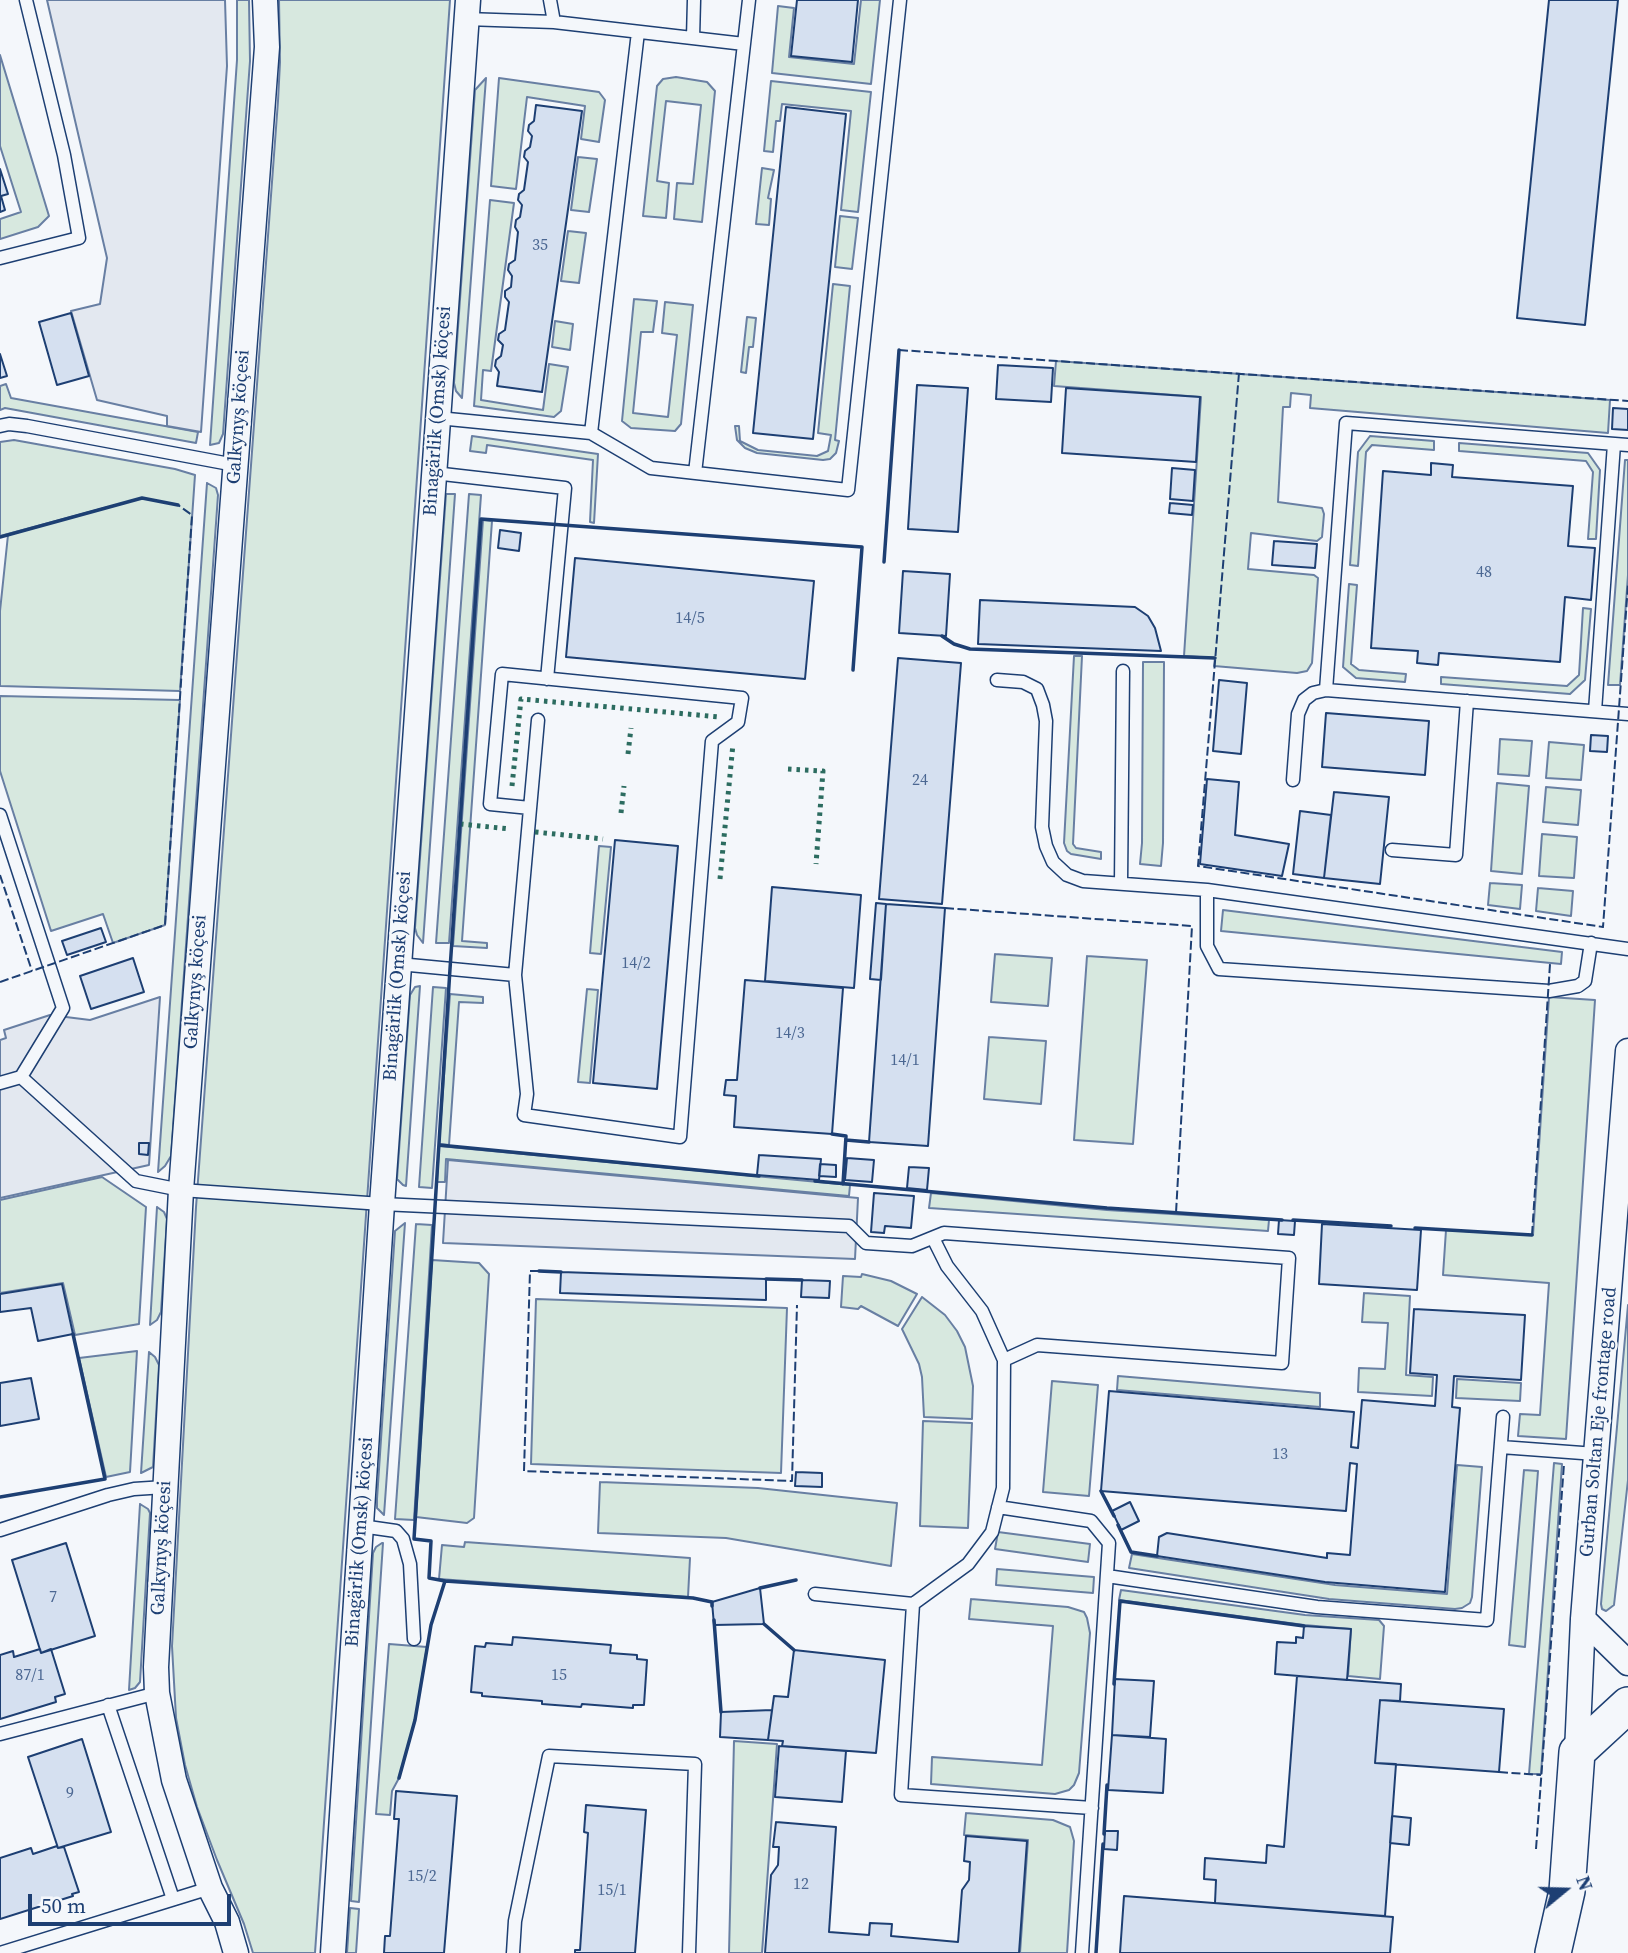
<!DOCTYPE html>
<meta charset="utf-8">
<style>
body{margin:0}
#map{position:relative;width:1628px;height:1953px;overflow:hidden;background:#f4f7fb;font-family:"Source Serif 4",serif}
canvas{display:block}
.north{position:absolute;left:1530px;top:1855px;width:70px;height:70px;-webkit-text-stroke:5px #f4f7fb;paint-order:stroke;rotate:71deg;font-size:19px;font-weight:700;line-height:28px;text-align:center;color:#1d3f73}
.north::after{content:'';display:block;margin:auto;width:24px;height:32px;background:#1d3f73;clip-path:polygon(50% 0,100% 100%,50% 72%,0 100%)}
.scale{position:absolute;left:28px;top:1894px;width:203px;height:32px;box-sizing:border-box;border:4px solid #1d3f73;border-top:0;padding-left:9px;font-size:21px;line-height:24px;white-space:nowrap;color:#1d3f73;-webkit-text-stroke:5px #f4f7fb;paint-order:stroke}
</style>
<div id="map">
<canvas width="1628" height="1953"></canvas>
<div class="north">N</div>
<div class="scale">50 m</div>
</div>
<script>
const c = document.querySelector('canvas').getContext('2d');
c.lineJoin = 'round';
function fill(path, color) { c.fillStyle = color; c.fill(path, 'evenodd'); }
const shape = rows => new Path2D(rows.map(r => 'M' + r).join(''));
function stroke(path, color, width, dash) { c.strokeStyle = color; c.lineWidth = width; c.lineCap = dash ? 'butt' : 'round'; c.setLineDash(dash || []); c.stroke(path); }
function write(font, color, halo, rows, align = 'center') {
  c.font = font + ' "Source Serif 4",serif'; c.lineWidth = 5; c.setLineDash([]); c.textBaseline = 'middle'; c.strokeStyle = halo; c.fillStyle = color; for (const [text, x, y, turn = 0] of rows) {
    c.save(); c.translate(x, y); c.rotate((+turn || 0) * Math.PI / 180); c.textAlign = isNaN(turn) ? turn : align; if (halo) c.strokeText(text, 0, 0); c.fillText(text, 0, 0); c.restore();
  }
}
const green = shape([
 [237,0,249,0,250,61,223,434,219,443,210,445,237,60,237,0],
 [279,0,450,0,315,1953,253,1953,244,1924,217,1860,197,1807,185,1765,176,1718,172,1646,196,1207,278,101,280,62,279,0],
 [861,0,880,0,871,84,772,73,778,6,794,8,789,57,854,64,861,0],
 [0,55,49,216,38,227,0,239,0,219,21,212,0,146,0,55],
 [676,77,707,82,715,91,702,222,674,219,677,183,693,184,701,105,666,101,657,181,669,183,666,218,643,216,657,86,663,79,676,77],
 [486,78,462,398,456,391,454,383,475,90,486,78],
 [499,78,599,92,605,100,599,142,581,139,585,106,527,97,516,189,491,186,499,78],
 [771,81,871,92,858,212,841,210,851,111,782,104,780,121,776,121,773,152,764,151,771,81],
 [578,157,597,159,589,212,571,210,578,157],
 [762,168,774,170,768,198,771,199,769,225,756,224,762,168],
 [490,200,514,203,491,371,483,370,481,400,543,410,549,364,568,367,561,411,554,417,474,406,490,200],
 [840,216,858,218,852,269,835,267,840,216],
 [568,231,586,233,579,283,561,281,568,231],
 [833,284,850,286,835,440,839,441,836,453,830,459,823,460,757,453,745,448,737,440,735,426,739,426,740,441,758,450,817,456,828,451,831,435,818,433,833,284],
 [634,299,657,301,653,332,641,332,633,413,668,417,677,335,662,333,665,302,693,305,681,424,675,431,631,428,622,421,634,299],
 [747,317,756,318,753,347,749,347,746,373,741,372,747,317],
 [555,321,573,324,570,350,552,347,555,321],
 [1056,361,1610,400,1608,433,1310,408,1311,395,1291,393,1290,407,1283,407,1278,502,1322,508,1324,514,1322,537,1317,541,1251,533,1248,569,1314,575,1318,578,1312,663,1307,671,1297,673,1214,666,1215,658,1184,656,1201,397,1054,386,1056,361],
 [6,384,11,398,198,432,196,443,5,408,0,410,0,386,6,384],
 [472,436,598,454,594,523,590,522,593,460,487,445,486,453,470,451,472,436],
 [1370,436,1434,441,1434,450,1372,445,1366,452,1358,566,1350,565,1358,452,1370,436],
 [14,440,175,469,195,475,180,691,0,686,0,611,8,535,108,507,0,536,0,442,14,440],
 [1459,443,1588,453,1600,470,1596,539,1588,539,1593,472,1586,461,1459,451,1459,443],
 [1625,460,1628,460,1628,575,1620,685,1608,685,1625,460],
 [207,483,216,488,218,495,171,1156,165,1166,158,1172,207,483],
 [446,494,455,494,423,943,417,935,415,928,446,494],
 [469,494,481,495,449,943,436,943,469,494],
 [483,520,492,521,462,941,487,943,487,948,453,946,483,520],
 [1349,584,1357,585,1351,664,1359,670,1406,674,1405,682,1356,678,1343,667,1349,584],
 [1583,608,1591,609,1585,680,1570,694,1441,684,1441,677,1567,686,1579,675,1583,608],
 [1074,656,1082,656,1073,844,1076,848,1101,852,1101,859,1071,854,1067,851,1064,843,1074,656],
 [1143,662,1164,662,1163,843,1161,866,1140,864,1142,843,1143,662],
 [0,696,180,700,165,925,113,943,103,914,51,931,0,771,0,696],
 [1500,739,1532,741,1529,776,1498,774,1500,739],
 [1549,742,1584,745,1581,780,1546,778,1549,742],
 [1497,783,1529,786,1522,874,1491,871,1497,783],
 [1546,787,1581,790,1578,825,1543,822,1546,787],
 [1542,834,1577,837,1574,878,1539,876,1542,834],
 [599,846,611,847,601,954,590,953,599,846],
 [1490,883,1522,885,1520,909,1488,905,1490,883],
 [1538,888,1573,891,1571,916,1536,911,1538,888],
 [1223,910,1562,952,1561,964,1221,931,1223,910],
 [995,954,1052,958,1048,1006,991,1002,995,954],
 [1087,956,1147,960,1133,1144,1074,1140,1087,956],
 [420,986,406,1186,403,1185,397,1179,410,995,415,987,420,986],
 [433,987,446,988,432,1188,419,1187,433,987],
 [587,989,598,990,590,1083,578,1082,587,989],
 [450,994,483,997,483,1003,459,1002,449,1145,439,1144,450,994],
 [1549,997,1595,1000,1566,1439,1518,1436,1520,1414,1540,1415,1549,1283,1443,1275,1446,1230,1533,1235,1549,997],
 [989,1037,1046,1041,1041,1104,984,1099,989,1037],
 [439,1146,850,1185,849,1196,446,1159,445,1182,437,1182,439,1146],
 [102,1177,146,1207,139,1324,75,1335,63,1283,0,1293,0,1200,102,1177],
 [931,1193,1107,1210,1269,1220,1268,1231,929,1208,931,1193],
 [157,1207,164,1212,167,1219,161,1312,157,1320,150,1325,157,1207],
 [405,1223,384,1515,377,1508,377,1499,395,1231,405,1223],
 [416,1224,432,1225,414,1520,395,1519,416,1224],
 [432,1260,479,1263,489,1274,474,1518,467,1523,416,1517,432,1260],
 [862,1274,891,1281,917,1294,898,1326,861,1306,858,1309,841,1307,843,1276,861,1277,862,1274],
 [1364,1293,1410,1296,1406,1375,1433,1377,1432,1396,1358,1392,1359,1368,1385,1369,1388,1323,1362,1322,1364,1293],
 [922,1297,945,1315,957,1331,965,1347,973,1386,972,1419,924,1417,922,1377,919,1364,902,1329,922,1297],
 [536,1299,787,1308,781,1473,531,1464,536,1299],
 [1628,1305,1628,1480,1614,1605,1606,1611,1602,1609,1601,1604,1628,1305],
 [137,1351,130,1472,106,1477,79,1358,137,1351],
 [149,1352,155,1357,159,1365,153,1467,141,1473,149,1352],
 [1118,1376,1320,1393,1320,1407,1117,1390,1118,1376],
 [1457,1379,1521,1383,1520,1401,1456,1398,1457,1379],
 [1052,1381,1098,1385,1089,1496,1043,1492,1052,1381],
 [923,1421,972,1423,968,1528,920,1526,923,1421],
 [1554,1463,1562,1464,1541,1774,1529,1774,1554,1463],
 [1457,1465,1482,1467,1472,1597,1470,1603,1462,1608,1455,1609,1329,1599,1129,1568,1132,1554,1335,1585,1447,1594,1457,1465],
 [1524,1470,1538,1471,1525,1647,1509,1645,1524,1470],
 [600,1482,758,1488,897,1503,891,1566,726,1538,598,1533,600,1482],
 [140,1504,148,1509,150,1513,140,1682,135,1688,129,1690,140,1504],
 [998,1532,1090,1544,1088,1562,995,1549,998,1532],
 [465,1542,690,1558,688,1597,439,1579,442,1545,464,1547,465,1542],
 [382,1543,383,1543,359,1902,351,1901,373,1553,376,1547,382,1543],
 [997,1569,1094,1577,1093,1593,996,1585,997,1569],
 [1121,1590,1305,1615,1379,1620,1384,1626,1380,1679,1348,1676,1351,1629,1304,1625,1119,1600,1121,1590],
 [971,1599,1068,1607,1084,1612,1087,1618,1090,1633,1079,1773,1074,1785,1069,1790,1055,1794,931,1784,932,1757,1042,1765,1053,1626,969,1619,971,1599],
 [389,1644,427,1647,415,1720,399,1778,392,1791,390,1815,376,1814,389,1644],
 [734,1741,777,1744,762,1953,729,1953,734,1741],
 [966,1813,1053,1820,1070,1827,1074,1841,1067,1953,1020,1953,1028,1840,964,1835,966,1813],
 [350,1908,359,1909,356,1953,347,1953,350,1908]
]);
fill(green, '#d7e8df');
stroke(green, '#687fa3', 2);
const parking = shape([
 [47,0,225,0,227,66,201,432,167,426,167,416,97,400,71,311,100,304,107,258,47,0],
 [160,997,149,1165,0,1198,0,1040,6,1038,4,1030,50,1015,90,1020,160,997],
 [448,1160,858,1198,855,1259,443,1243,448,1160]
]);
fill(parking, '#e3e8f0');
stroke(parking, '#687fa3', 2);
const building = shape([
 [797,0,858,0,852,62,791,56,797,0],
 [1549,0,1618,0,1585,325,1517,318,1549,0],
 [536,105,582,111,542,392,497,386,499,372,495,366,496,360,501,356,503,345,498,340,499,334,505,330,509,302,505,297,505,291,511,287,512,276,508,270,509,264,515,260,518,232,515,227,516,220,520,217,522,205,518,200,519,194,524,190,528,162,524,157,525,151,530,147,532,136,528,131,529,125,534,121,536,105],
 [786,107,846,114,813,439,753,433,786,107],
 [0,169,8,194,1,196,5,210,0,212,0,169],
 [71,313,89,376,57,385,39,322,71,313],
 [0,354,7,376,0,378,0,354],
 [998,365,1053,368,1051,402,996,399,998,365],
 [917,385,968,388,958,532,908,529,917,385],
 [1066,388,1200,397,1196,462,1062,453,1066,388],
 [1613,408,1628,409,1628,430,1612,429,1613,408],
 [1431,463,1453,465,1452,477,1573,486,1568,546,1595,548,1591,600,1565,597,1560,662,1439,653,1438,665,1417,663,1418,651,1371,648,1383,471,1431,475,1431,463],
 [1172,468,1195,470,1193,501,1170,499,1172,468],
 [1170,503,1193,505,1192,515,1169,513,1170,503],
 [500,530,521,533,519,551,498,548,500,530],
 [1274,541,1317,544,1315,568,1272,565,1274,541],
 [575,558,814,581,805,679,566,657,575,558],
 [903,571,950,574,946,636,899,633,903,571],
 [980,600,1135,607,1148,616,1155,628,1161,651,978,644,980,600],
 [898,658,961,663,942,904,879,899,898,658],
 [1219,680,1247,683,1241,754,1213,751,1219,680],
 [1326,713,1429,721,1425,775,1322,767,1326,713],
 [1591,735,1608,736,1607,752,1590,751,1591,735],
 [1207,779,1239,782,1235,835,1289,844,1282,876,1200,864,1207,779],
 [1334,792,1389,797,1380,884,1324,878,1334,792],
 [1300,811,1331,815,1324,878,1293,874,1300,811],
 [615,840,678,846,657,1089,593,1083,615,840],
 [772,887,861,895,854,988,765,981,772,887],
 [876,903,886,904,881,980,870,979,876,903],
 [886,904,945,908,928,1146,869,1142,886,904],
 [101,928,106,942,67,955,62,941,101,928],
 [133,958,144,992,91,1009,80,976,133,958],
 [745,980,843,988,832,1134,734,1127,736,1096,724,1095,726,1080,737,1080,745,980],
 [139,1143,149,1143,148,1155,139,1154,139,1143],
 [759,1155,821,1159,819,1180,757,1175,759,1155],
 [847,1158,874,1160,872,1182,845,1180,847,1158],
 [820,1164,836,1165,836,1177,819,1176,820,1164],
 [909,1167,929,1168,927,1190,907,1188,909,1167],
 [874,1193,914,1196,911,1228,885,1226,884,1233,871,1232,874,1193],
 [1279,1220,1295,1221,1294,1235,1278,1234,1279,1220],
 [1322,1224,1421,1230,1417,1290,1319,1284,1322,1224],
 [561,1272,766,1279,766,1300,560,1293,561,1272],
 [802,1280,830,1281,829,1298,801,1297,802,1280],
 [62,1284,73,1334,38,1341,31,1308,0,1312,0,1294,62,1284],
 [1414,1309,1525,1315,1521,1380,1454,1376,1452,1407,1460,1408,1445,1592,1325,1582,1157,1556,1159,1537,1167,1533,1327,1558,1327,1553,1350,1555,1357,1464,1350,1463,1346,1511,1101,1491,1109,1391,1354,1412,1351,1447,1358,1448,1362,1400,1435,1406,1437,1375,1410,1373,1414,1309],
 [31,1378,39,1419,0,1426,0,1383,31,1378],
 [796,1472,822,1473,822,1487,795,1486,796,1472],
 [1130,1502,1139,1521,1121,1530,1112,1511,1130,1502],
 [66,1543,95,1636,41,1653,12,1560,66,1543],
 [760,1588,764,1624,714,1625,712,1602,760,1588],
 [1304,1626,1351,1629,1347,1680,1275,1674,1277,1642,1296,1643,1296,1637,1303,1638,1304,1626],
 [513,1637,611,1645,610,1653,637,1655,637,1659,647,1660,644,1705,633,1705,633,1708,582,1704,581,1707,542,1704,542,1701,482,1696,482,1693,471,1692,475,1646,485,1647,486,1643,512,1645,513,1637],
 [40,1649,41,1653,51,1649,65,1694,55,1697,56,1702,0,1719,0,1655,13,1651,14,1657,40,1649],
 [794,1650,885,1660,876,1753,782,1746,783,1741,768,1740,774,1696,788,1697,794,1650],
 [1297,1676,1401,1684,1400,1701,1380,1700,1375,1763,1396,1764,1385,1916,1215,1903,1216,1880,1204,1879,1205,1858,1266,1863,1267,1845,1284,1847,1297,1676],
 [1115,1679,1154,1681,1150,1737,1112,1735,1115,1679],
 [1380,1700,1504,1709,1499,1772,1375,1763,1380,1700],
 [772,1710,768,1740,720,1737,721,1712,772,1710],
 [1112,1735,1166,1739,1163,1793,1108,1790,1112,1735],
 [82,1739,111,1832,58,1848,28,1757,82,1739],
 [779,1746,846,1751,842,1802,775,1797,779,1746],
 [396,1791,457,1796,444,1953,384,1953,385,1936,390,1936,399,1819,394,1819,396,1791],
 [586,1805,646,1810,635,1953,575,1953,575,1950,580,1950,588,1833,584,1832,586,1805],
 [1392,1816,1411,1818,1409,1845,1390,1843,1392,1816],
 [776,1822,836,1827,829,1932,869,1935,870,1923,892,1924,891,1936,958,1942,962,1890,969,1880,970,1862,964,1861,966,1836,1027,1841,1019,1953,765,1953,771,1875,778,1865,779,1847,773,1847,776,1822],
 [1105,1831,1118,1831,1117,1850,1104,1849,1105,1831],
 [57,1846,58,1848,64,1847,79,1892,72,1894,73,1896,0,1919,0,1858,31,1848,33,1854,57,1846],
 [1124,1896,1393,1917,1390,1953,1120,1953,1124,1896]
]);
fill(building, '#d5e0f0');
stroke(building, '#1d3f73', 2);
const lane = shape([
 [550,0,554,22],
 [466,19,554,22,744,44],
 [638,32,591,433,651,468,848,490,900,0],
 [693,38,694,0],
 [0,258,79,238,64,155,26,0],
 [438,418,591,433],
 [0,426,9,424,27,426,235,465],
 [434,473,565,488,547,679],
 [695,473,749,0],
 [997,680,1023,682,1037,689,1043,705,1046,721,1042,827,1046,846,1053,862,1067,875,1083,881,1207,890,1628,949],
 [1326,690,1346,423,1628,445],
 [1595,711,1614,444],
 [1293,780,1298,714,1304,700,1313,693,1326,690,1628,714],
 [0,815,63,1008,21,1077],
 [1392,850,1456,855,1467,701],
 [1121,883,1123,671],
 [1207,890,1207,946,1219,969,1549,991,1578,986,1585,981,1591,943],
 [399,964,515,975,538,720],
 [515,975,527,1094,524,1115,680,1137,712,741,738,722,742,698,502,674,490,804,530,808],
 [0,1083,21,1077,136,1181,181,1190,382,1204,849,1226,866,1243,912,1246,944,1233,1289,1258,1282,1363,1037,1345,1004,1360],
 [933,1238,947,1266,982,1311,1004,1360,1003,1488,992,1532,968,1564,913,1604,901,1795,1092,1808],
 [1501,1447,1596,1454],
 [998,1507,1091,1521,1109,1543,1082,1953],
 [361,1526,396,1531,403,1539,410,1564,414,1639],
 [0,1530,108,1495,134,1489,165,1487],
 [1107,1576,1317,1607,1487,1620,1503,1417],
 [815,1594,913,1604],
 [108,1705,173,1899],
 [0,1734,157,1693],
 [0,1953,210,1888],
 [513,1953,515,1921,549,1756,695,1764,689,1953]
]);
const street = shape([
 [1583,1619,1628,1663],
 [1577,1752,1583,1619,1628,1051],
 [236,1953,227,1922,210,1888,174,1780,157,1693,156,1667,181,1190,267,47,265,0],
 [333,1953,382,1204,468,0]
]);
const secondary = shape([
 [1553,1953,1567,1891,1577,1752,1628,1705]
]);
stroke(lane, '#1d3f73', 15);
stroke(street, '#1d3f73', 27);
stroke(secondary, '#1d3f73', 38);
stroke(lane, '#f4f7fb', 12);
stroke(street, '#f4f7fb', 24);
stroke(secondary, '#f4f7fb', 35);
stroke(shape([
 [628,754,631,728],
 [788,769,823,771,816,864],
 [512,786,521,699,720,717],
 [621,813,624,786],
 [460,824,510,829],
 [535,832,603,839],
 [720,879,733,744]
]), '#2c6c60', 5, [3.5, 5]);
stroke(shape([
 [899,350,1628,401],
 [1239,373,1198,866,1603,927,1628,585],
 [0,875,32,971],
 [945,908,1192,926,1176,1213],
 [0,982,165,925,192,515,178,505],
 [1532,1235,1550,964],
 [539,1271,530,1271,524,1471,792,1481,797,1305],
 [1499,1772,1541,1775],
 [1536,1849,1564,1464]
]), '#1d3f73', 2, [9, 3.5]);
stroke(shape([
 [0,537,142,498,178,505],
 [884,562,899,350],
 [942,636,954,644,970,649,1215,658],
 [832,1134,846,1136,843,1184],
 [846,1140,869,1142],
 [439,1145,759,1176],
 [815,1181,1107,1208,1282,1220],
 [1293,1220,1391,1226],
 [1415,1228,1532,1235],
 [539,1271,561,1272],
 [766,1279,802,1280],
 [1101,1491,1114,1516],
 [0,1497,105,1479,73,1334],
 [1118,1525,1131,1552,1157,1556],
 [445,1581,693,1598,712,1602,712,1606],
 [760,1588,796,1580],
 [714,1620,721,1712],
 [764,1624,794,1650],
 [1114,1684,1120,1601,1304,1626],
 [399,1778,415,1720,431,1625,445,1581,429,1578,431,1541,414,1539,450,969,481,519,862,547,853,670],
 [1104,1834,1107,1785],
 [1096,1953,1103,1844]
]), '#1d3f73', 3.5);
write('16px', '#4b6792', null, [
 ["35",540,246],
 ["48",1484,573],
 ["14/5",690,619],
 ["24",920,781],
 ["14/2",636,964],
 ["14/3",790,1034],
 ["14/1",905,1061],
 ["13",1280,1455],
 ["7",53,1598],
 ["87/1",30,1676],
 ["15",559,1676],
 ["9",70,1794],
 ["15/2",422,1877],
 ["12",801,1885],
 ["15/1",612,1891]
]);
write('19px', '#1d3f73', '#f4f7fb', [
 ["Binagärlik (Omsk) köçesi",438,411,-86],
 ["Galkynyş köçesi",239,417,-86],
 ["Binagärlik (Omsk) köçesi",398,976,-86],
 ["Galkynyş köçesi",196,982,-86],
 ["Gurban Soltan Eje frontage road",1599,1422,-85],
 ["Binagärlik (Omsk) köçesi",360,1542,-86],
 ["Galkynyş köçesi",162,1548,-87]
]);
</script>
